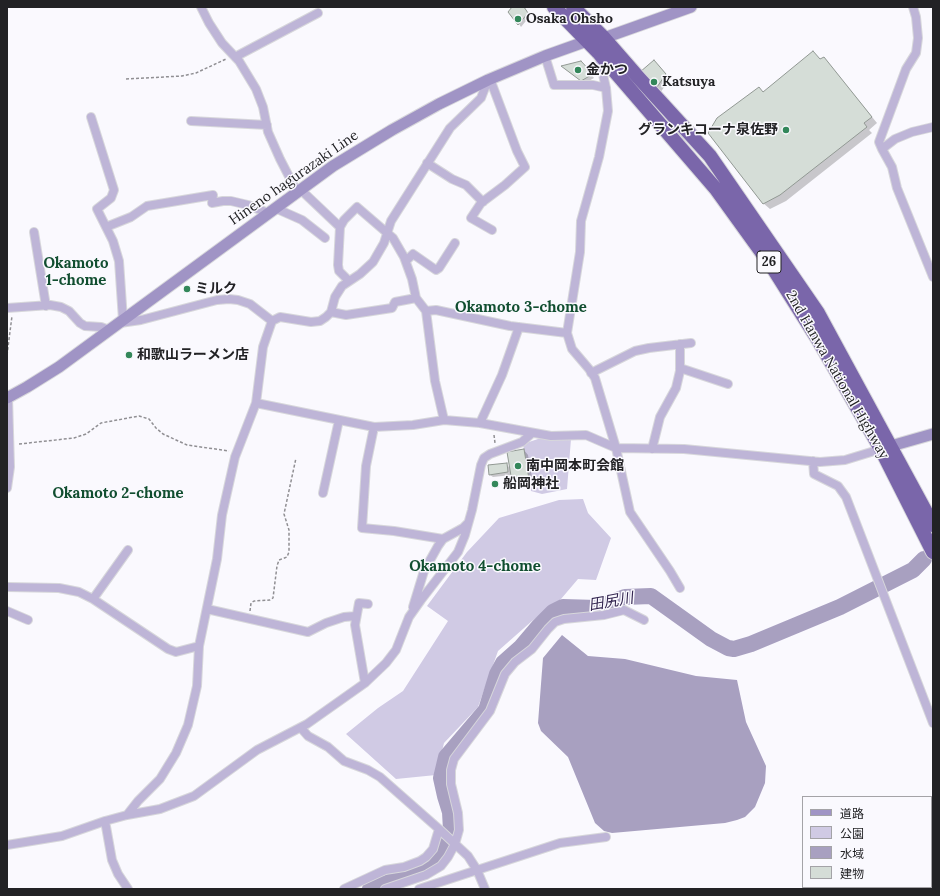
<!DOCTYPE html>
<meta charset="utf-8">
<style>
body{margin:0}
#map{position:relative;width:940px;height:896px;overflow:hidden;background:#faf9fe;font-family:Lora,"Noto Sans JP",serif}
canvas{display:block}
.frame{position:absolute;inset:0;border:8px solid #222225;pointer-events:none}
.legend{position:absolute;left:802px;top:796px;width:130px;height:92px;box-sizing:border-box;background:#faf9fe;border:1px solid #a4a3a7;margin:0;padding:5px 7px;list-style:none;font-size:12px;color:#222225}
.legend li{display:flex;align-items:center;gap:8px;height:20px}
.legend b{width:20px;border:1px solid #a4a3a7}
</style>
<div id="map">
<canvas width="940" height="896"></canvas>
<div class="frame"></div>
<ul class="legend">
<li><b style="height:5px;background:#a094c5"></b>道路</li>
<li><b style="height:11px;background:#d0cae4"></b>公園</li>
<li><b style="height:11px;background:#a8a0c0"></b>水域</li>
<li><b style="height:11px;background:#d5ddd7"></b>建物</li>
</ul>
</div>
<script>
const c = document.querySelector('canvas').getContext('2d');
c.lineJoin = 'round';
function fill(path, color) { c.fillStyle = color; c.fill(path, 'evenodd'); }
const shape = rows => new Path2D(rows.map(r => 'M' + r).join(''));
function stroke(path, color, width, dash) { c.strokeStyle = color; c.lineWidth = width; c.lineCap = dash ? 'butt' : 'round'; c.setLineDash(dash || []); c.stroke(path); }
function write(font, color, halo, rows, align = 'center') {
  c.font = font + ' Lora,"Noto Sans JP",serif'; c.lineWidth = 3; c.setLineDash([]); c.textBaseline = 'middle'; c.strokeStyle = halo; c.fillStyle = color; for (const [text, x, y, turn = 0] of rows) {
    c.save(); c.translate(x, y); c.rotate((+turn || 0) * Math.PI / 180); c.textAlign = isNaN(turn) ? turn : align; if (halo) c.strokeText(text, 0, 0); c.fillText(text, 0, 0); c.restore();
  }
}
fill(shape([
 [552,437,571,439,567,489,542,494,531,491,523,444,538,439],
 [583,499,588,513,611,538,596,580,578,579,561,599,532,621,498,651,478,707,444,743,436,775,396,779,346,734,378,708,403,691,448,621,427,606,467,552,499,518,559,500]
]), '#d0cae4');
fill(shape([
 [562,635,588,656,625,659,696,676,737,680,746,722,766,766,765,783,755,807,745,817,737,820,725,823,612,833,604,831,595,823,568,757,541,731,538,723,543,658]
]), '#a8a0c0');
fill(shape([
 [514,7,524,7,530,16,521,27,519,24],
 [824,58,877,123,869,130,872,133,786,201,770,209,763,203,763,93],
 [584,65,594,78,585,83,565,69],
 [658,65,670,79,660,93,656,89],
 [524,450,528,455,533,483,517,486,513,481,512,475,493,477,490,475,506,464,510,468]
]), '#0003');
stroke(shape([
 [370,889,425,869,438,858,446,846,451,830,450,812,445,796,441,778,446,757,486,710,497,674,503,663,521,647,538,627,553,612,563,607,597,608,625,597,651,596,711,639,728,648,734,649,751,644,840,607,913,570,924,559]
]), '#a8a0c0', 16);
const building = shape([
 [512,7,524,7,528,13,518,25,508,12,512,7],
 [813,51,820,59,824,57,872,117,864,123,867,127,780,195,763,204,708,133,717,118,759,87,763,92,813,51],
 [654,60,666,74,655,90,640,72,654,60],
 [581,61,593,74,581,81,561,66,581,61],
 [524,449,529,479,512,482,507,452,524,449],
 [507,463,508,472,489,475,488,465,507,463]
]);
fill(building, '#d5ddd7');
stroke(building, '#919893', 1);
const street = shape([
 [201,7,209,23,222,43,239,61,256,89,263,107,268,132,280,159,297,192],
 [913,7,916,17,918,38,916,53,906,69,879,142,882,149,892,167,897,188,933,277],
 [545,56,554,85,593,85,606,88],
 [235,57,318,13],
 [599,57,606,88,608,111,599,157,581,221,580,252,567,333,572,349,589,369,595,378,616,448,630,512,670,571,680,588],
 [490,79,517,151,525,167,505,185,481,203,471,218,492,230],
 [91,117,114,190,111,198,97,209,113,241,119,261,123,320],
 [191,121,267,125],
 [882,149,895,139,912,132,933,127],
 [427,163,452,179,466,185,483,202],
 [300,189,340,227],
 [275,208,302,220,325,238],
 [106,227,131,217,147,206,213,195,212,203,223,201,231,201,248,205,268,213],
 [34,232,46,306],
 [406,261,413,254,436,270,439,268,455,243],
 [349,281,339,271,338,265,340,227,344,220,357,207,393,238,404,257,412,279,416,298],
 [7,308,50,305,61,307,69,311,80,323,85,326,101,327,109,330],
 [426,311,436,310,510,326,567,333],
 [331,312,346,315,392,308,395,302,416,298,426,311,435,381,444,420],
 [120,323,141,320,217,300,229,299,238,300,250,304,272,321],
 [680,368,728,384],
 [591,373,635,351,649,348,691,343],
 [256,403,374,427,413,425,444,420,480,423,551,436,586,435,616,448,684,449,820,462,845,460,881,449],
 [480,423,502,375,519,327],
 [374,427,366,466,362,528,394,531,443,539],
 [652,449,660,417,676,388,680,371,680,344],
 [813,461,814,474,838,486,846,497,933,723],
 [7,488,10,467,8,397],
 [323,493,339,420],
 [7,587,59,588,79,592,93,599,168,649,176,652,199,646],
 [93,599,128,550],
 [413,607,424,571,438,546,443,539,463,528,468,523],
 [207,609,308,632,326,623,344,617,356,616],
 [7,611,28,620],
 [365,683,355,625,359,603,368,604],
 [301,728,308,736,328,747,344,761,368,770,380,777,439,829,468,856,477,870,485,889],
 [127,815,138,801,160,779,176,753,188,725,197,686,199,646,217,559,222,515,235,457,256,403,263,347,272,321,280,317,311,322,320,321,326,317,331,312,335,297,342,286,360,274,373,262,384,243,391,221,450,128,481,98,488,80],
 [105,821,112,860,118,874,128,889],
 [7,845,62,836,105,821,127,815,160,809,194,796,257,750,307,724,365,683,386,663,396,650,409,617,421,600,458,552,465,535,472,510,481,465,484,458,490,454,522,442,532,433],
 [344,889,385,870,404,867,420,861,426,857,433,849,439,829],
 [385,889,426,875,441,866,448,857,455,844,459,830,458,813,451,784,451,770,454,759,490,711,505,674,515,662,532,649,548,629,555,622,564,619,604,615,624,610,644,620],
 [419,889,560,843,606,837]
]);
const secondary = shape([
 [7,398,27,387,59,367,333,166,392,130,439,104,488,80,545,56,587,41,604,38,691,7],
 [884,448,933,434]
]);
const highway = shape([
 [554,7,598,52,716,189,773,268,819,341,881,449,933,552],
 [573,7,604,38,638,77,710,156,818,313,933,525]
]);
stroke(street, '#d7d7db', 10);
stroke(secondary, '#d7d7db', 13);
stroke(highway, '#d7d7db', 16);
stroke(shape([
 [126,79,182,76,196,73,226,59],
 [7,355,12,316],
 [494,435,495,443],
 [19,444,74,438,86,434,101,423,139,416,149,419,156,428,163,434,187,445,229,451],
 [250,611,251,603,254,601,270,600,273,598,277,566,279,560,287,557,289,552,289,530,284,514,296,458]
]), '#908f93', 1.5, [3, 2]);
stroke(street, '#beb5d7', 8);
stroke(secondary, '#a094c5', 11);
stroke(highway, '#7a66aa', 14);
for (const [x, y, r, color] of [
 [518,19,4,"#33875a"],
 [578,70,4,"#33875a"],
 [654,82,4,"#33875a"],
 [786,130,4,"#33875a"],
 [187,289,4,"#33875a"],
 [129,355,4,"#33875a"],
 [518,466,4,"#33875a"],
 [495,484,4,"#33875a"]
]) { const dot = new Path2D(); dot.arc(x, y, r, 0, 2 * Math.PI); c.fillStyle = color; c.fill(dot); stroke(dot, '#faf9fe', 1.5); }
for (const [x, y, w] of [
 [769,262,24]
]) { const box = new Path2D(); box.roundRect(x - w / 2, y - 11, w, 22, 3); c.fillStyle = '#faf9fe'; c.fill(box); stroke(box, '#222225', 1); }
write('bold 13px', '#222225', null, [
 ["26",769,262]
]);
write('bold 14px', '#222225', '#faf9fe', [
 ["Osaka Ohsho",526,19],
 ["金かつ",586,70],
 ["Katsuya",662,82],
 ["グランキコーナ泉佐野",778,130,"right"],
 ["ミルク",195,289],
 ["和歌山ラーメン店",137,355],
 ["南中岡本町会館",526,466],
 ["船岡神社",503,484]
], 'left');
write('14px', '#222225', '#faf9fe', [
 ["Hineno hagurazaki Line",294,178,-35],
 ["2nd Hanwa National Highway",837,375,60]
]);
write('bold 15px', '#114e30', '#faf9fe', [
 ["Okamoto",76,264],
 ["1-chome",76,281],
 ["Okamoto 3-chome",521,308],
 ["Okamoto 2-chome",118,494],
 ["Okamoto 4-chome",475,567]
]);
write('italic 15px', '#332550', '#faf9fe', [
 ["田尻川",611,602,-10]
]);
</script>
